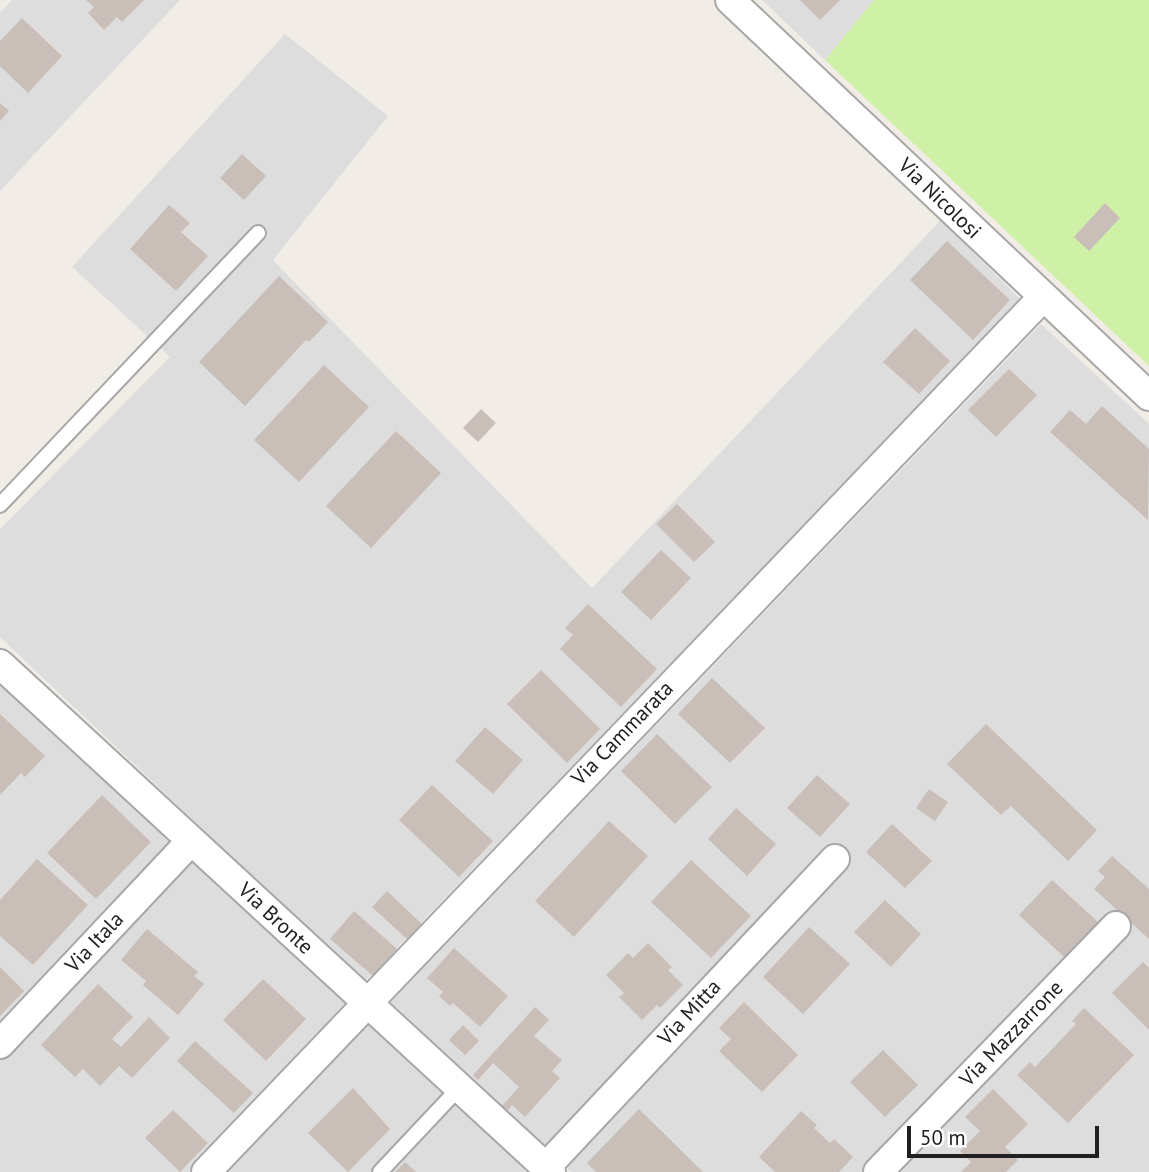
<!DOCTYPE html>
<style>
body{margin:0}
#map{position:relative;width:1149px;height:1172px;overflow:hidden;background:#f1ede6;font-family:"PT Sans",sans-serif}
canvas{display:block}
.scale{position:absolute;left:907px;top:1126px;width:192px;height:32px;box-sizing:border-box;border:4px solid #202020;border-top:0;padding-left:9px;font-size:21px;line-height:24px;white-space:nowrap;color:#202020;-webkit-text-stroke:5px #fff;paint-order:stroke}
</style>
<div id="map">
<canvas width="1149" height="1172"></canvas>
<div class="scale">50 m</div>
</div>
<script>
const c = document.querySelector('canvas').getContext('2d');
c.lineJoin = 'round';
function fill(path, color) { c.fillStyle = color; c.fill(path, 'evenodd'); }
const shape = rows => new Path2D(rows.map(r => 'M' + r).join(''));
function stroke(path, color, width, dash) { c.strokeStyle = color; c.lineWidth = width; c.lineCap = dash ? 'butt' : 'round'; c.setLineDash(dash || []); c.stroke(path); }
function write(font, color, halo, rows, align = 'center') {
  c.font = font + ' "PT Sans",sans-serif'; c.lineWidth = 5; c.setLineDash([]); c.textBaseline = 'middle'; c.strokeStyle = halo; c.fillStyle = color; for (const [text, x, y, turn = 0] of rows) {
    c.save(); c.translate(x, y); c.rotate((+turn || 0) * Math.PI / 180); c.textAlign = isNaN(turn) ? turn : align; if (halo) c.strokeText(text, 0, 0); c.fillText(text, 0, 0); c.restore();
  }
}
fill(shape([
 [12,0,180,0,0,191,0,13],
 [762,0,874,0,825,60],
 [285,34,388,116,273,260,592,588,941,220,1021,300,364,982,0,637,0,529,170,357,72,267],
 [1041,324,1149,424,1149,1172,571,1172,391,1002],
 [0,678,347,1004,188,1172,0,1172],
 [363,1020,530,1172,218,1172]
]), '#dedddd');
fill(shape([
 [874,0,1149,0,1149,366,825,60]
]), '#cef0a7');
fill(shape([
 [86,0,144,0,122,22,117,17,104,30,88,13,94,7],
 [800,0,840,0,820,20],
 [22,18,62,56,28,93,0,66,0,41],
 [0,103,9,111,0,121],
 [242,154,266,176,244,200,220,178],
 [1105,203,1120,218,1089,251,1074,237],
 [169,205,190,223,181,232,208,256,176,291,130,249],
 [947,241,1010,300,973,340,910,280],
 [279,276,328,322,309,342,306,340,245,406,199,362],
 [915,328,950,361,919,394,883,362],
 [324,365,369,407,299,482,254,440],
 [1009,369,1037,395,996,437,968,410],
 [1102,406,1149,449,1148,520,1050,432,1070,410,1086,424],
 [481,409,496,423,478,442,463,428],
 [396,431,441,473,371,548,326,506],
 [677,504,715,542,694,562,656,524],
 [661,550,691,578,651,620,621,592],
 [588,604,657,669,621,707,560,649,573,635,565,628],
 [541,670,600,729,567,763,507,704],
 [712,678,765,728,730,763,678,714],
 [0,714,45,756,25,777,21,773,0,795],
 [986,724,1097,830,1068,861,1011,806,1001,815,947,764],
 [485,727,523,760,493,794,455,761],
 [657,734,712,787,675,824,621,771],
 [817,775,850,804,820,837,787,808],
 [432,785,493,841,459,877,399,820],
 [929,789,948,802,935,821,916,808],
 [102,795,151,842,96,899,47,853],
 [736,808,776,844,747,876,708,839],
 [609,821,648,856,574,937,535,901],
 [892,824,932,861,905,888,866,852],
 [1112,856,1149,889,1149,939,1094,889,1105,877,1098,871],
 [37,859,88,905,33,965,0,936,0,900],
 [691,860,751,916,711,958,651,902],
 [1052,880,1098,922,1065,958,1019,915],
 [387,891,424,926,410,942,372,907],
 [885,900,921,934,891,967,854,932],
 [354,911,397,949,373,976,330,939],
 [809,927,850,964,803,1014,763,977],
 [147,929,198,972,194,976,204,984,178,1015,143,985,146,981,121,960],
 [648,943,672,967,668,970,683,985,660,1008,657,1005,642,1020,619,997,624,993,606,975,628,953,633,958],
 [454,948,508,996,480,1027,453,1003,450,1006,439,996,443,992,427,978],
 [1143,962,1149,968,1149,1030,1112,993],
 [0,967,24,991,0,1016],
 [263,979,306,1019,266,1061,223,1020],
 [98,984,133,1017,112,1039,121,1047,149,1017,170,1038,132,1078,119,1066,100,1086,83,1069,75,1077,41,1045],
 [744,1002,798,1055,762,1092,719,1051,731,1039,719,1028],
 [535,1007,549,1020,534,1036,562,1060,552,1071,560,1078,525,1117,512,1105,505,1114,499,1109,519,1087,493,1063,478,1080,473,1075],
 [1084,1008,1134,1055,1068,1123,1017,1075,1030,1062,1035,1067,1076,1024,1072,1021],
 [463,1025,479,1041,465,1055,449,1040],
 [195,1041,253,1093,234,1113,177,1061],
 [883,1050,918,1085,885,1117,850,1082],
 [353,1088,390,1129,348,1172,308,1133],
 [993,1089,1028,1124,1005,1147,1018,1160,1006,1172,961,1172,971,1162,960,1151,980,1131,965,1117],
 [639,1109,703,1172,596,1172,587,1163],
 [173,1110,208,1143,180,1172,145,1138],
 [801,1111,817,1125,814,1128,830,1143,834,1139,853,1157,839,1172,775,1172,759,1157],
 [405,1162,416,1172,395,1172]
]), '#cabfb8');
const service = shape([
 [0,505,258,233],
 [380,1172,459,1088]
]);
const minor = shape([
 [730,0,1149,396],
 [0,664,551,1172],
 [0,1044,191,841],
 [546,1167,835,859],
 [206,1172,1043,297],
 [878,1172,1116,926]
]);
stroke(service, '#a7a7a7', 18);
stroke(minor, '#a7a7a7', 32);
stroke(service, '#fff', 14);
stroke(minor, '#fff', 28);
write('21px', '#202020', '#fff', [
 ["Via Nicolosi",939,199,44],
 ["Via Cammarata",623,734,-46],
 ["Via Bronte",275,919,43],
 ["Via Itala",95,943,-47],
 ["Via Mitta",690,1013,-47],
 ["Via Mazzarrone",1012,1034,-46]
]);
</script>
